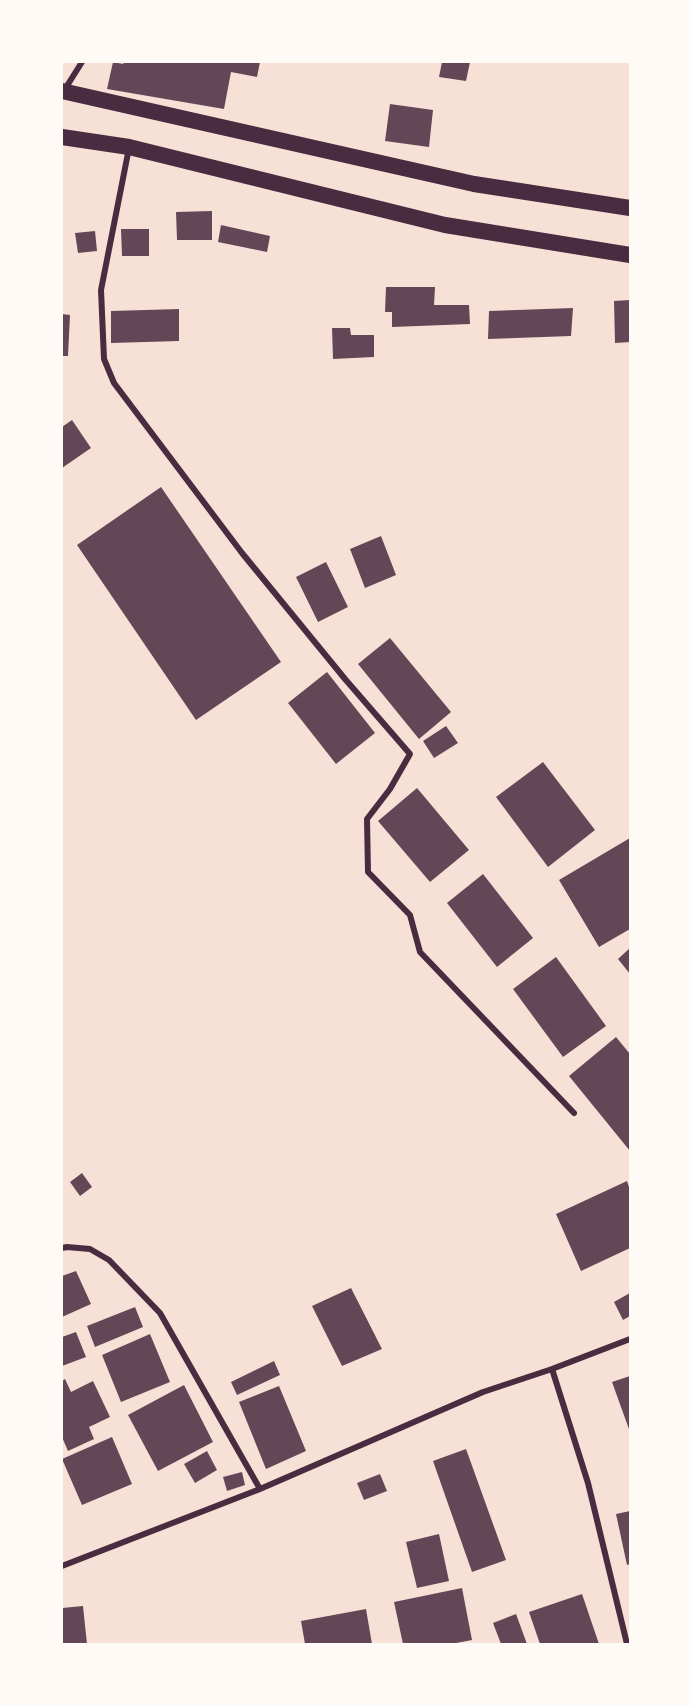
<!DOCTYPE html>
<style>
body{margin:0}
#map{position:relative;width:692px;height:1706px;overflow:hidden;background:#f7e1d7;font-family:"DM Sans",sans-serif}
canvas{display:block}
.frame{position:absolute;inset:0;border:63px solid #fffaf5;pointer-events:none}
</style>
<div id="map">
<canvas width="692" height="1706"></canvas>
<div class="frame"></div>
</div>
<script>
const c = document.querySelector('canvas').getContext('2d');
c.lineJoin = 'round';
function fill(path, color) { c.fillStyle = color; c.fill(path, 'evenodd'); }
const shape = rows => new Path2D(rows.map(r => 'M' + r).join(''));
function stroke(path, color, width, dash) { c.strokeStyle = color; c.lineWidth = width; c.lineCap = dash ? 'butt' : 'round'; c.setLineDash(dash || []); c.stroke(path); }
fill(shape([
 [113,62,123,64,124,62,187,62,198,63,202,62,260,62,257,77,231,72,224,109,107,89],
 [442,62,470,62,466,81,439,77],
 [390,104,433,110,429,147,385,141],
 [212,211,212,240,177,240,176,212],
 [221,225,270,236,267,252,218,242],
 [121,229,149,229,149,256,122,256],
 [95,231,97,251,78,253,75,233],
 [386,287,435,287,434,305,469,305,470,324,392,327,392,312,385,312],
 [630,300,630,342,615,343,614,301],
 [573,308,571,336,488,339,489,311],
 [179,309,179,341,111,343,111,311],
 [62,314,70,315,68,356,62,356],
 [332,328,350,328,351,335,374,335,374,357,333,359],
 [72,420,91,448,62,468,62,427],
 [161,487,281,662,196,720,77,545],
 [381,536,396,575,365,588,350,549],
 [326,562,348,607,318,622,296,577],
 [390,638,451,712,419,739,358,664],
 [327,672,375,733,336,764,288,703],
 [446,726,458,743,434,758,423,741],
 [543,762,595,830,548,867,496,797],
 [417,788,469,850,430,882,378,821],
 [630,838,630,929,599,947,559,880],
 [483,874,533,938,497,967,447,903],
 [630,948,630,974,618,959],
 [556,957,606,1026,563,1057,513,989],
 [616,1037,630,1054,630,1151,569,1076],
 [82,1173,92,1187,80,1196,70,1182],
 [627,1181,630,1190,630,1248,581,1271,556,1214],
 [76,1271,91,1304,62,1317,62,1276],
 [351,1288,382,1349,342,1366,312,1306],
 [630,1293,630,1316,623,1320,614,1302],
 [135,1307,143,1327,95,1347,87,1326],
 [76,1332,86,1357,62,1366,62,1337],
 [150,1334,170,1382,121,1402,102,1355],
 [274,1361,280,1375,237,1395,231,1382],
 [630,1376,630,1432,612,1382],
 [65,1379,71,1392,93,1381,110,1417,89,1427,94,1439,68,1451,62,1437,62,1381],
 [184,1385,213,1442,158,1471,128,1415],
 [279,1386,306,1451,266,1469,239,1402],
 [112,1437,132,1484,82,1505,62,1459],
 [466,1449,506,1560,472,1572,433,1461],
 [207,1451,217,1470,195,1483,184,1464],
 [242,1472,245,1485,227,1491,223,1477],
 [380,1474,387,1491,364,1500,357,1483],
 [630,1511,630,1564,627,1565,616,1514],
 [439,1534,449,1581,417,1588,406,1542],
 [462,1588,472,1640,451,1644,403,1644,394,1602],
 [582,1594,599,1644,540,1644,529,1612],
 [83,1606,87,1644,62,1644,62,1608],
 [366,1609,372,1644,305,1644,301,1621],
 [516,1614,527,1644,501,1644,493,1623]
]), '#644757');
stroke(shape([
 [65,89,82,62],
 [129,148,101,290,104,359,114,383,242,553,345,679,410,754,390,789,367,819,368,872,410,915,420,952,574,1113],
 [62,1248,67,1247,90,1249,109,1260,160,1313,260,1489],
 [552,1369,588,1483,627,1644],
 [62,1566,260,1489,483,1392,552,1369,630,1339]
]), '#4a2c40', 6);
stroke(shape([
 [62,91,474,184,630,208],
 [62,137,129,147,445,225,630,255]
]), '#4a2c40', 16);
</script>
